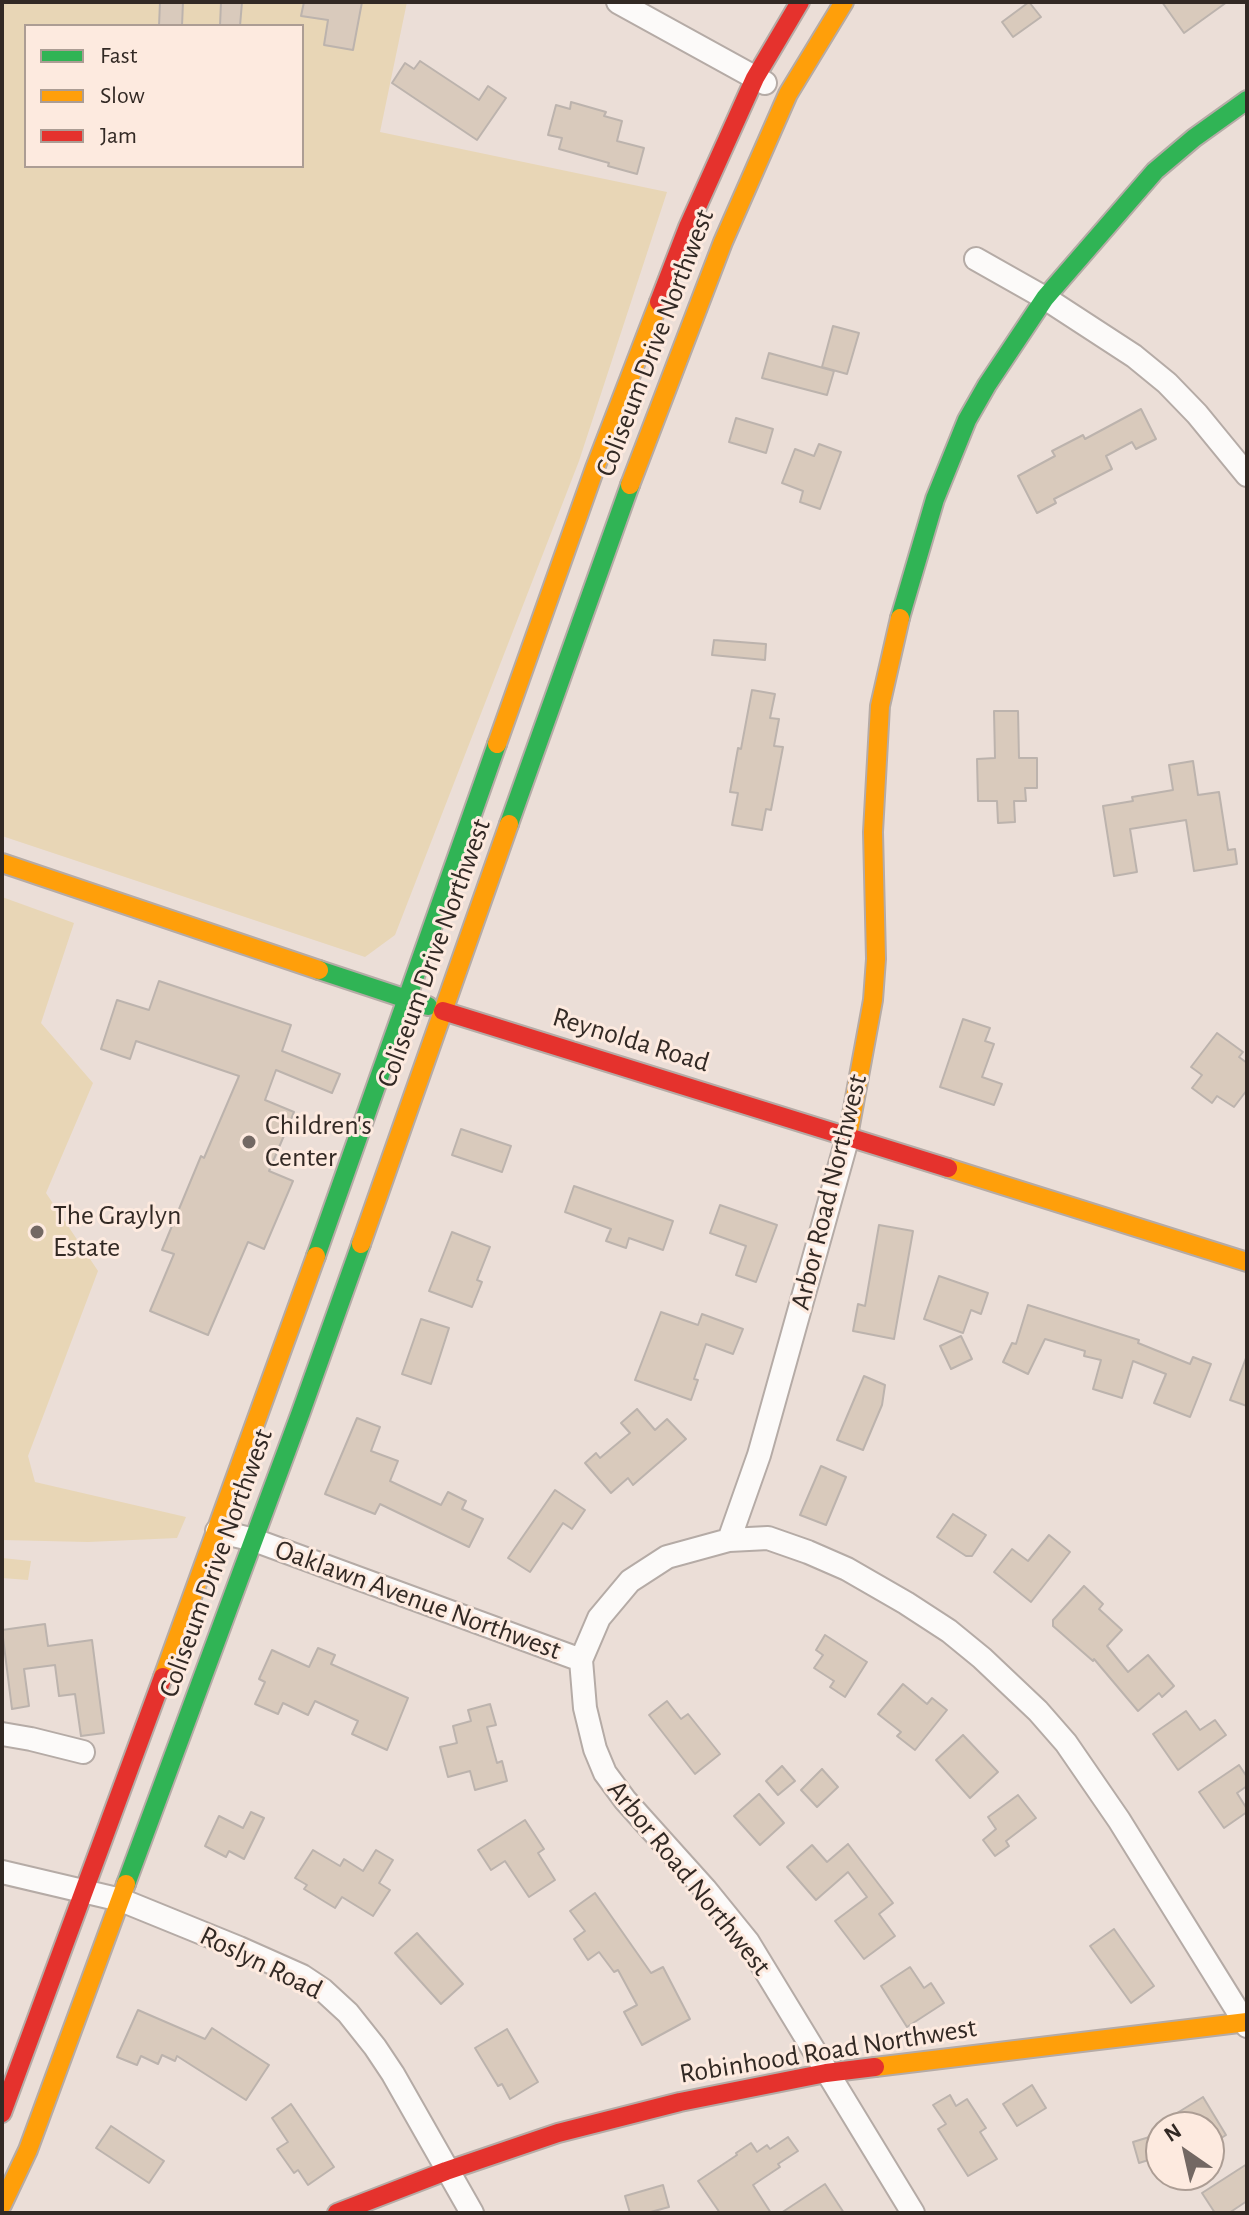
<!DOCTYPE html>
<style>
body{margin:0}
#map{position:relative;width:1249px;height:2215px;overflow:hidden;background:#ebded7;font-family:"Alegreya Sans",sans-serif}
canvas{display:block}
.frame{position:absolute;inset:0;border:4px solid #322924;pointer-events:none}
.legend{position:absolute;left:24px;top:24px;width:280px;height:144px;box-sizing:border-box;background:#fdeadf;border:2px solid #ac9d94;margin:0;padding:10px 14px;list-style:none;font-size:24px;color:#322924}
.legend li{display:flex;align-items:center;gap:16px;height:40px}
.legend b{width:40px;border:2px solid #ac9d94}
.north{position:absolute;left:1145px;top:2111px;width:80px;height:80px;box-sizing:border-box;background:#fdeadf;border:2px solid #ac9d94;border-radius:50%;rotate:326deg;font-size:22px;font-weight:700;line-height:32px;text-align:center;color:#322924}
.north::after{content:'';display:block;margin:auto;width:28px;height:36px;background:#736863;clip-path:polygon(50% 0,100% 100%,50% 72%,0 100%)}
</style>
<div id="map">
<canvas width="1249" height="2215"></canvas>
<div class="frame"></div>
<ul class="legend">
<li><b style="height:10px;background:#30b455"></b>Fast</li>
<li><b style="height:10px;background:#ff9f0a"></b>Slow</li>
<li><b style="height:10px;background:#e5322d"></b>Jam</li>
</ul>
<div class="north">N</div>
</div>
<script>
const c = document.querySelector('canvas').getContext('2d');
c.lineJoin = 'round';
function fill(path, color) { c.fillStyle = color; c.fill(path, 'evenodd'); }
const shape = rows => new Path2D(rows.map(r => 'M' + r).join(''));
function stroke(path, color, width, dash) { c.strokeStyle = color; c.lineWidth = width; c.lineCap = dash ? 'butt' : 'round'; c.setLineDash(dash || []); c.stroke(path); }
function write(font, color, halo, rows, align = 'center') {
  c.font = font + ' "Alegreya Sans",sans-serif'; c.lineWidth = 6; c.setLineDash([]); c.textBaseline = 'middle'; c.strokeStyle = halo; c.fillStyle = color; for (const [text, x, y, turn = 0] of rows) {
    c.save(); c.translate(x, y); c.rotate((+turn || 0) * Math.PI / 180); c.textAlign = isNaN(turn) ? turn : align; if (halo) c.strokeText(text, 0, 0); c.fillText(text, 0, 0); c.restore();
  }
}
fill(shape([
 [2,2,407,2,380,132,667,192,579,461,395,935,365,957,2,836],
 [26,26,302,26,302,166,26,166],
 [2,897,74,923,41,1023,93,1083,46,1193,98,1271,28,1456,35,1482,186,1517,177,1538,88,1542,2,1540],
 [2,1558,31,1561,28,1580,2,1578]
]), '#e8d6b6');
const building = shape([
 [160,2,183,2,182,26,159,26,160,2],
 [221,2,242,2,240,26,220,26,221,2],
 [304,2,362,2,353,50,324,45,328,20,301,16,304,2],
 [1029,2,1041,17,1013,37,1002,22,1029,2],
 [1162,2,1227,2,1184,33,1162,2],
 [420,61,479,100,488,86,506,98,477,140,392,83,405,63,414,69,420,61],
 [571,102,606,112,604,116,622,121,617,141,644,148,637,174,608,166,609,163,559,149,562,138,548,135,556,105,570,109,571,102],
 [833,326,859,333,847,374,822,367,833,326],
 [769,353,834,371,827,395,762,378,769,353],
 [1141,409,1156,439,1136,449,1132,442,1106,456,1112,469,1054,499,1056,503,1037,513,1018,476,1055,456,1052,451,1083,435,1085,439,1141,409],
 [736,418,773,429,766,453,729,442,736,418],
 [819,444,841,452,820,509,800,502,803,491,782,483,795,449,814,456,819,444],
 [714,640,766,644,765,660,712,655,714,640],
 [752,690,775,694,770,718,779,719,774,746,783,747,771,810,766,809,762,830,732,825,738,793,730,792,738,748,741,749,752,690],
 [994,711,1018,711,1019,758,1037,758,1037,788,1025,788,1026,801,1014,801,1015,822,998,823,997,801,978,801,977,759,995,758,994,711],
 [1193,761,1198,795,1219,792,1228,850,1235,849,1237,864,1194,871,1186,820,1130,829,1137,872,1114,876,1103,806,1133,801,1132,797,1173,790,1169,765,1193,761],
 [159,981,291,1025,282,1051,340,1074,332,1093,276,1070,265,1100,294,1112,269,1171,293,1181,264,1249,248,1242,208,1335,150,1311,174,1254,162,1250,201,1156,204,1158,239,1076,136,1041,130,1059,101,1049,117,1000,149,1010,159,981],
 [963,1019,990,1028,985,1041,994,1044,982,1077,1002,1084,994,1105,940,1087,963,1019],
 [1217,1033,1243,1052,1239,1057,1247,1063,1247,1090,1234,1107,1217,1096,1212,1103,1192,1088,1202,1075,1191,1067,1217,1033],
 [461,1129,511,1146,502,1172,452,1155,461,1129],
 [574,1186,673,1221,663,1250,629,1238,626,1248,606,1241,611,1229,565,1212,574,1186],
 [720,1205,777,1225,756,1282,736,1275,746,1246,710,1233,720,1205],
 [879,1225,913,1231,894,1339,853,1331,858,1304,865,1306,879,1225],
 [452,1232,490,1247,477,1280,482,1282,472,1307,429,1291,452,1232],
 [939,1276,988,1293,981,1314,971,1310,963,1333,924,1319,939,1276],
 [1028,1305,1139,1340,1138,1343,1190,1364,1193,1357,1211,1364,1190,1417,1154,1403,1166,1374,1133,1361,1122,1398,1093,1389,1101,1360,1084,1356,1085,1351,1045,1339,1028,1374,1003,1362,1012,1343,1016,1344,1028,1305],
 [661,1312,698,1325,702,1314,743,1329,733,1354,706,1344,694,1379,698,1380,691,1400,635,1380,661,1312],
 [421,1319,449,1328,431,1384,402,1374,421,1319],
 [961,1336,972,1359,951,1369,940,1346,961,1336],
 [1246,1358,1247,1358,1247,1406,1230,1400,1246,1358],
 [864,1376,885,1385,882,1405,863,1450,837,1440,864,1376],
 [637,1409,655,1430,667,1419,686,1439,633,1485,628,1478,611,1493,585,1463,596,1453,600,1458,630,1433,621,1423,637,1409],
 [357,1418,380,1427,371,1451,398,1461,390,1481,441,1505,448,1492,466,1501,462,1509,483,1519,469,1547,380,1504,375,1514,325,1494,357,1418],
 [821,1466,846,1477,826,1525,800,1515,821,1466],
 [555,1490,585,1510,572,1529,563,1523,530,1572,508,1558,555,1490],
 [953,1514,986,1535,972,1556,966,1556,937,1537,953,1514],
 [1049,1535,1070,1552,1031,1602,994,1572,1012,1549,1028,1561,1049,1535],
 [1084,1586,1103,1604,1099,1609,1122,1630,1107,1646,1128,1672,1148,1655,1174,1686,1162,1697,1159,1693,1138,1711,1094,1659,1093,1661,1053,1626,1053,1620,1084,1586],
 [45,1624,48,1646,92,1640,104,1733,81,1736,75,1694,59,1696,55,1665,24,1669,29,1706,12,1709,2,1630,45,1624],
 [825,1635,867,1662,845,1697,830,1687,834,1681,814,1668,823,1655,816,1650,825,1635],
 [318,1648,335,1655,331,1664,408,1698,387,1750,352,1734,358,1721,315,1701,308,1715,283,1703,278,1714,255,1704,265,1682,259,1679,272,1650,309,1667,318,1648],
 [903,1684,927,1704,932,1698,947,1710,915,1750,897,1736,901,1732,878,1714,903,1684],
 [667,1701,681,1719,688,1714,720,1754,695,1774,649,1715,667,1701],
 [490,1704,496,1725,487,1727,497,1763,502,1761,507,1781,475,1790,470,1771,448,1777,440,1747,457,1743,453,1726,471,1721,468,1710,490,1704],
 [1186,1711,1200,1730,1215,1720,1226,1735,1178,1770,1153,1734,1186,1711],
 [963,1735,998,1772,970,1798,936,1760,963,1735],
 [1239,1765,1247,1777,1247,1786,1237,1793,1247,1809,1247,1812,1224,1828,1199,1792,1239,1765],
 [782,1766,795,1781,778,1795,766,1781,782,1766],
 [822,1769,838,1787,817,1807,801,1790,822,1769],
 [759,1794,784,1823,760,1845,734,1816,759,1794],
 [1018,1795,1036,1818,1006,1841,1009,1846,995,1856,983,1840,996,1829,988,1817,1018,1795],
 [251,1812,264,1818,244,1859,229,1851,226,1857,205,1846,219,1816,243,1828,251,1812],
 [525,1820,544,1849,538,1853,555,1880,529,1897,505,1861,491,1870,478,1850,525,1820],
 [848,1844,893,1903,879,1914,895,1936,864,1959,835,1921,867,1897,848,1872,816,1900,787,1867,812,1845,827,1862,848,1844],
 [313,1850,340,1866,344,1859,363,1871,376,1850,393,1860,379,1883,390,1890,373,1916,342,1897,335,1908,304,1889,307,1885,295,1878,313,1850],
 [595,1893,651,1973,663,1967,690,2019,642,2045,624,2012,637,2005,618,1970,614,1972,599,1952,588,1960,574,1939,585,1931,570,1911,595,1893],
 [1114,1929,1154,1986,1131,2003,1090,1946,1114,1929],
 [417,1933,463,1984,441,2004,395,1953,417,1933],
 [910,1967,924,1988,931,1983,944,2003,907,2027,881,1986,910,1967],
 [138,2010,205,2039,212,2028,269,2065,246,2100,177,2056,175,2061,162,2055,158,2064,141,2056,137,2065,117,2057,138,2010],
 [507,2029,538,2082,510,2099,502,2084,498,2086,475,2048,507,2029],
 [1032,2085,1046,2108,1017,2126,1003,2104,1032,2085],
 [950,2095,956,2106,967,2099,986,2128,980,2132,997,2159,968,2176,938,2129,946,2124,933,2105,950,2095],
 [1203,2097,1226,2135,1209,2146,1209,2127,1174,2127,1169,2118,1203,2097],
 [291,2104,334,2167,308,2185,298,2170,294,2173,277,2149,288,2142,272,2118,291,2104],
 [111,2126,164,2161,149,2183,96,2148,111,2126],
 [1156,2135,1161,2156,1139,2163,1133,2142,1156,2135],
 [788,2137,798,2151,778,2164,780,2167,753,2185,771,2213,720,2213,698,2181,737,2155,736,2153,751,2143,757,2152,767,2145,770,2149,788,2137],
 [1247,2164,1247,2201,1229,2213,1215,2213,1202,2193,1247,2164],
 [825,2184,844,2213,781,2213,825,2184],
 [663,2185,669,2207,647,2213,630,2213,625,2196,663,2185]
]);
fill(building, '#d9cabc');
stroke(building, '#bcb3ad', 2);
const street = shape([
 [618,2,765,83],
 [976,259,1045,298,1134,356,1167,383,1197,414,1247,475],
 [217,1531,254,1540,581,1660],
 [729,1540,759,1455,848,1136],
 [2,1734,31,1739,83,1752],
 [2,1872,121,1900,239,1948,302,1976,323,1990,348,2013,375,2047,393,2074,472,2213],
 [913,2213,748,1942,705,1889,625,1800,605,1773,595,1749,585,1708,581,1660,599,1618,630,1581,667,1557,729,1540,768,1538,808,1552,847,1569,906,1603,949,1631,982,1658,1038,1711,1066,1743,1119,1820,1247,2026]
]);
const fast = shape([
 [900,618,935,499,967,420,987,385,1045,298,1155,171,1194,138,1247,100],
 [509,824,630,485],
 [319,970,428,1006],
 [316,1256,497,744],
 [126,1884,301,1412,361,1244]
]);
const slow = shape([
 [630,485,723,242,788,94,844,2],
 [497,744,595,468,659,302],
 [2,863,319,970],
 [848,1136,873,1000,876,959,873,832,880,706,900,618],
 [948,1168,1247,1262],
 [361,1244,509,824],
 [163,1677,316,1256],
 [875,2067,1247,2022],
 [2,2205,28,2150,126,1884]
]);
const jam = shape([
 [659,302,688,227,755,78,800,2],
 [443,1011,948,1168],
 [2,2113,163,1677],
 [337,2213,446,2171,558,2133,680,2102,826,2073,875,2067]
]);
stroke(street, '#b5aba6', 26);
stroke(fast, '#b5aba6', 22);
stroke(slow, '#b5aba6', 22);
stroke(jam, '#b5aba6', 22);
stroke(street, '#fcfaf9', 22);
stroke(fast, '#30b455', 18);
stroke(slow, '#ff9f0a', 18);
stroke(jam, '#e5322d', 18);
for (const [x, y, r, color] of [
 [249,1142,8,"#736863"],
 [37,1232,8,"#736863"]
]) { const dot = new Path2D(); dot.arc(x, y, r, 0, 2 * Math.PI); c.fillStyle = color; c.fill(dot); stroke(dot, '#fdeadf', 3); }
write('28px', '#322924', '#fdeadf', [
 ["Coliseum Drive Northwest",655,343,-69],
 ["Coliseum Drive Northwest",434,953,-70],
 ["Reynolda Road",631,1040,17],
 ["Arbor Road Northwest",829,1192,-76],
 ["Coliseum Drive Northwest",216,1563,-70],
 ["Oaklawn Avenue Northwest",418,1600,20],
 ["Arbor Road Northwest",689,1878,51],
 ["Roslyn Road",261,1963,26],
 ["Robinhood Road Northwest",828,2051,-9]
]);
write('28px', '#322924', '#fdeadf', [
 ["Children's",265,1126],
 ["Center",265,1158],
 ["The Graylyn",53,1216],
 ["Estate",53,1248]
], 'left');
</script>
